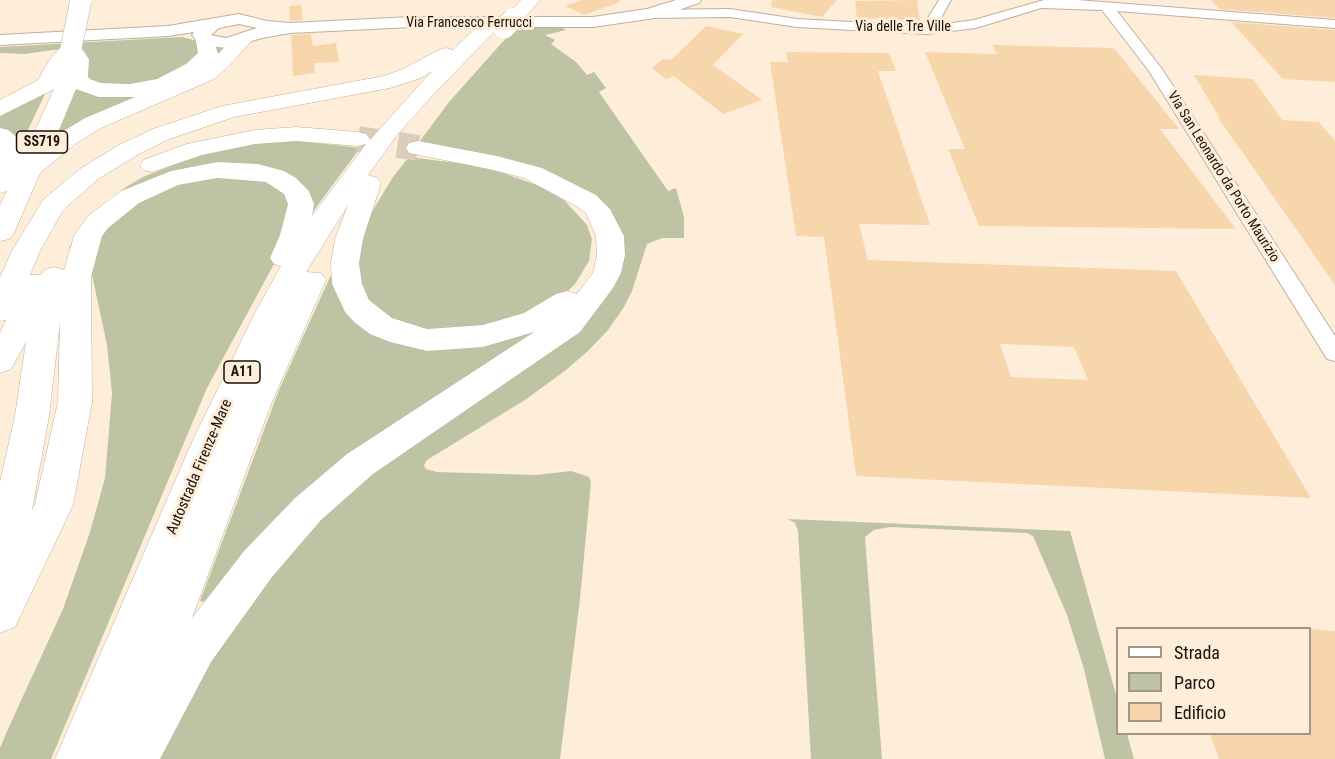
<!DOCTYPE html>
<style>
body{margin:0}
#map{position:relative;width:1335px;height:759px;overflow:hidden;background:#feeed9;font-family:"Roboto Condensed",sans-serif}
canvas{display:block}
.legend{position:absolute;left:1116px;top:627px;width:195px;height:108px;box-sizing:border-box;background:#feeed9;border:2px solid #a29686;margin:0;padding:8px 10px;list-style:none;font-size:18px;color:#17120a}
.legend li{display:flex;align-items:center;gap:12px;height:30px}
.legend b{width:30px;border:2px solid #a29686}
</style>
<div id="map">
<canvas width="1335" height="759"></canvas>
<ul class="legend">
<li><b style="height:8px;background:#fff"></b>Strada</li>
<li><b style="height:16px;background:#bec4a3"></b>Parco</li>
<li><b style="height:16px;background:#f7d6ac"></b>Edificio</li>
</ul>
</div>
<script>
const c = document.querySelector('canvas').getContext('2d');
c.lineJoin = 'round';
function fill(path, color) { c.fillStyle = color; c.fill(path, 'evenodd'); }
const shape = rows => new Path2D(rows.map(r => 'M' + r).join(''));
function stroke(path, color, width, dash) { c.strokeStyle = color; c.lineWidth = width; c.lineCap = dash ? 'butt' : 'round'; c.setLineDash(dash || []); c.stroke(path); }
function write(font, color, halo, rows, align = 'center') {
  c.font = font + ' "Roboto Condensed",sans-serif'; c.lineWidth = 6; c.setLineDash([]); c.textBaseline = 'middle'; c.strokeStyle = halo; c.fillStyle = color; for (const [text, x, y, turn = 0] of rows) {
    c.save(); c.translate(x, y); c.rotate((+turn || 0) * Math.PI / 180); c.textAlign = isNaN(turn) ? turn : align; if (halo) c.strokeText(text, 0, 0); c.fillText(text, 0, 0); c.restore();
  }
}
fill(shape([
 [515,28,563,28,566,30,545,35,555,40,551,44,576,62,587,75,594,72,606,88,599,92,668,191,676,188,684,217,684,238,662,238,647,244,632,291,624,307,608,330,588,351,566,370,525,400,427,460,424,465,426,469,437,472,536,475,571,471,589,477,591,482,580,599,560,759,155,759,184,695,283,547,614,276,583,189,555,174,518,162,420,141,449,102],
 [182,37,197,41,203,51,177,76,106,88,82,75,87,56,81,46,25,54,0,53,0,47],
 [235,44,216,64,51,143,75,89,85,92,143,92,213,47],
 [45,94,24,138,17,140,0,129,0,112],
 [300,141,360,148,309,217,289,177,172,176,75,248,69,248,78,232,94,212,126,187,143,177,206,152,252,144],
 [409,157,465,164,503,173,545,188,565,201,587,225,592,239,589,261,575,284,564,295,511,324,416,331,372,308,355,280,367,220,393,177],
 [202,176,258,177,290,197,289,228,274,264,207,388,51,759,0,759,0,748,8,729,63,609,90,532,105,478,112,393,107,345,92,275,91,255,93,242,138,197],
 [334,268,396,341,562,312,212,603,200,601,279,390],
 [788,519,1070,531,1117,698,1118,734,1127,734,1134,759,1105,759,1084,669,1067,615,1033,536,1027,533,890,527,874,530,865,537,882,759,811,759,798,531,795,523]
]), '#bec4a3');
fill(shape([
 [582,0,619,0,620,2,584,15,565,6],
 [772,0,837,0,822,17,771,7],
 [917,0,920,21,857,18,855,1],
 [1211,0,1335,0,1335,18,1219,9],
 [301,5,303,20,290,21,289,6],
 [1231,22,1335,30,1335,82,1283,79],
 [706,26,743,34,713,65,762,100,723,114,674,76,666,79,652,68,663,59,671,60],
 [311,34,313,46,336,43,339,62,314,63,315,73,293,76,291,35],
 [992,45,1114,48,1179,129,1160,129,1236,229,979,226,948,149,965,149,925,52,997,54],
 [786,52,889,53,896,71,878,71,930,225,859,224,868,260,1176,271,1311,498,856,476,824,237,796,236,770,62,788,62],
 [1000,344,1074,347,1088,380,1011,377],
 [1194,75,1253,79,1282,120,1319,122,1335,141,1335,285,1217,116,1219,117],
 [1310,629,1335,631,1335,759,1219,759,1210,734,1310,734]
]), '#f7d6ac');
stroke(shape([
 [358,139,418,148]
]), '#dbcdba', 26, [26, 14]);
const minor = shape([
 [939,0,951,0,937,25,974,20,1044,0,1077,0,1335,20,1335,28,1117,11,1162,69,1335,336,1335,361,1327,359,1149,71,1102,10,1041,8,976,28,927,34,797,27,730,17,649,18,642,14,649,10,730,9,797,19,923,26,939,0]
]);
const major = shape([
 [676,0,701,0,699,3,655,18,593,27,412,27,290,33,262,38,227,48,200,45,192,35,194,32,168,36,0,45,0,35,168,26,239,14,267,21,290,23,412,17,593,17,647,9,676,0],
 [239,24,257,28,226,38,211,35,219,28,239,24]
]);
const highway = shape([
 [521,0,540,0,520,23,506,23,503,19,521,0],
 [488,21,495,23,498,27,495,31,430,98,397,135,368,175,377,178,381,183,363,239,359,263,362,284,369,300,392,318,427,329,483,325,524,313,556,294,567,291,577,294,593,273,597,255,596,236,586,213,578,207,524,178,494,170,409,153,406,148,409,143,418,141,497,156,542,168,596,195,610,209,624,236,625,255,621,273,613,288,580,332,373,474,321,520,272,577,211,662,160,759,55,759,192,442,255,313,281,266,274,264,270,258,280,235,288,204,284,194,266,182,217,178,178,185,139,203,108,228,102,236,91,277,92,402,73,505,15,627,0,633,0,482,15,416,26,342,11,369,0,373,0,333,6,320,0,321,0,277,12,251,43,200,80,169,119,145,153,129,222,106,384,76,405,68,439,50,446,48,453,50,481,23,488,21],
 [432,71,369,141,370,139,366,134,358,132,296,127,255,130,187,144,143,160,140,165,143,170,152,172,202,155,255,144,296,141,358,146,366,144,312,216,314,204,309,191,296,178,284,171,258,164,217,162,171,171,121,191,88,216,74,236,64,270,54,267,44,270,41,275,30,275,40,251,63,210,98,179,137,155,169,139,234,117,390,88,421,78,432,71],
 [348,205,335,239,331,263,332,284,345,312,354,322,370,334,390,342,427,351,483,347,534,332,347,454,295,498,244,551,192,618,271,404,326,280,321,273,306,272,348,205],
 [60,322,58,402,35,504,32,510,49,416,60,322],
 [243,33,250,35,253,39,228,67,214,79,101,128,75,144,40,173,14,233,10,239,0,241,0,205,7,191,0,193,0,128,8,130,17,137,25,153,54,89,0,116,0,100,38,80,50,59,64,44,78,44,86,55,89,59,88,77,90,79,101,83,130,84,157,79,186,64,198,53,196,41,199,37,213,37,218,54,236,35,243,33],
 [76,89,98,97,135,97,85,118,57,135,76,89]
]);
stroke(minor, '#bfaf9c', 2);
stroke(major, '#bfaf9c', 2);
stroke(highway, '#bfaf9c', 1);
fill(minor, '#fff');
fill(major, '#fff');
fill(highway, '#fff');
const highwayBridge = shape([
 [504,28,513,19],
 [71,48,81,0]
]);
stroke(highwayBridge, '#bfaf9c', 22, []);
stroke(highwayBridge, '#fff', 21);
write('14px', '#17120a', '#feeed9', [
 ["Via Francesco Ferrucci",469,23],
 ["Via delle Tre Ville",903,27],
 ["Via San Leonardo da Porto Maurizio",1223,177,58]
]);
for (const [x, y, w] of [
 [42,142,51],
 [242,372,36]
]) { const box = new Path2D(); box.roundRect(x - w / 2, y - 11, w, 22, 4.5); c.fillStyle = '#feeed9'; c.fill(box); stroke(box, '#17120a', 1.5); }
write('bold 14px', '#17120a', null, [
 ["SS719",42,142],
 ["A11",242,372]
]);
write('15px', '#17120a', '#feeed9', [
 ["Autostrada Firenze-Mare",200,467,-67]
]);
</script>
